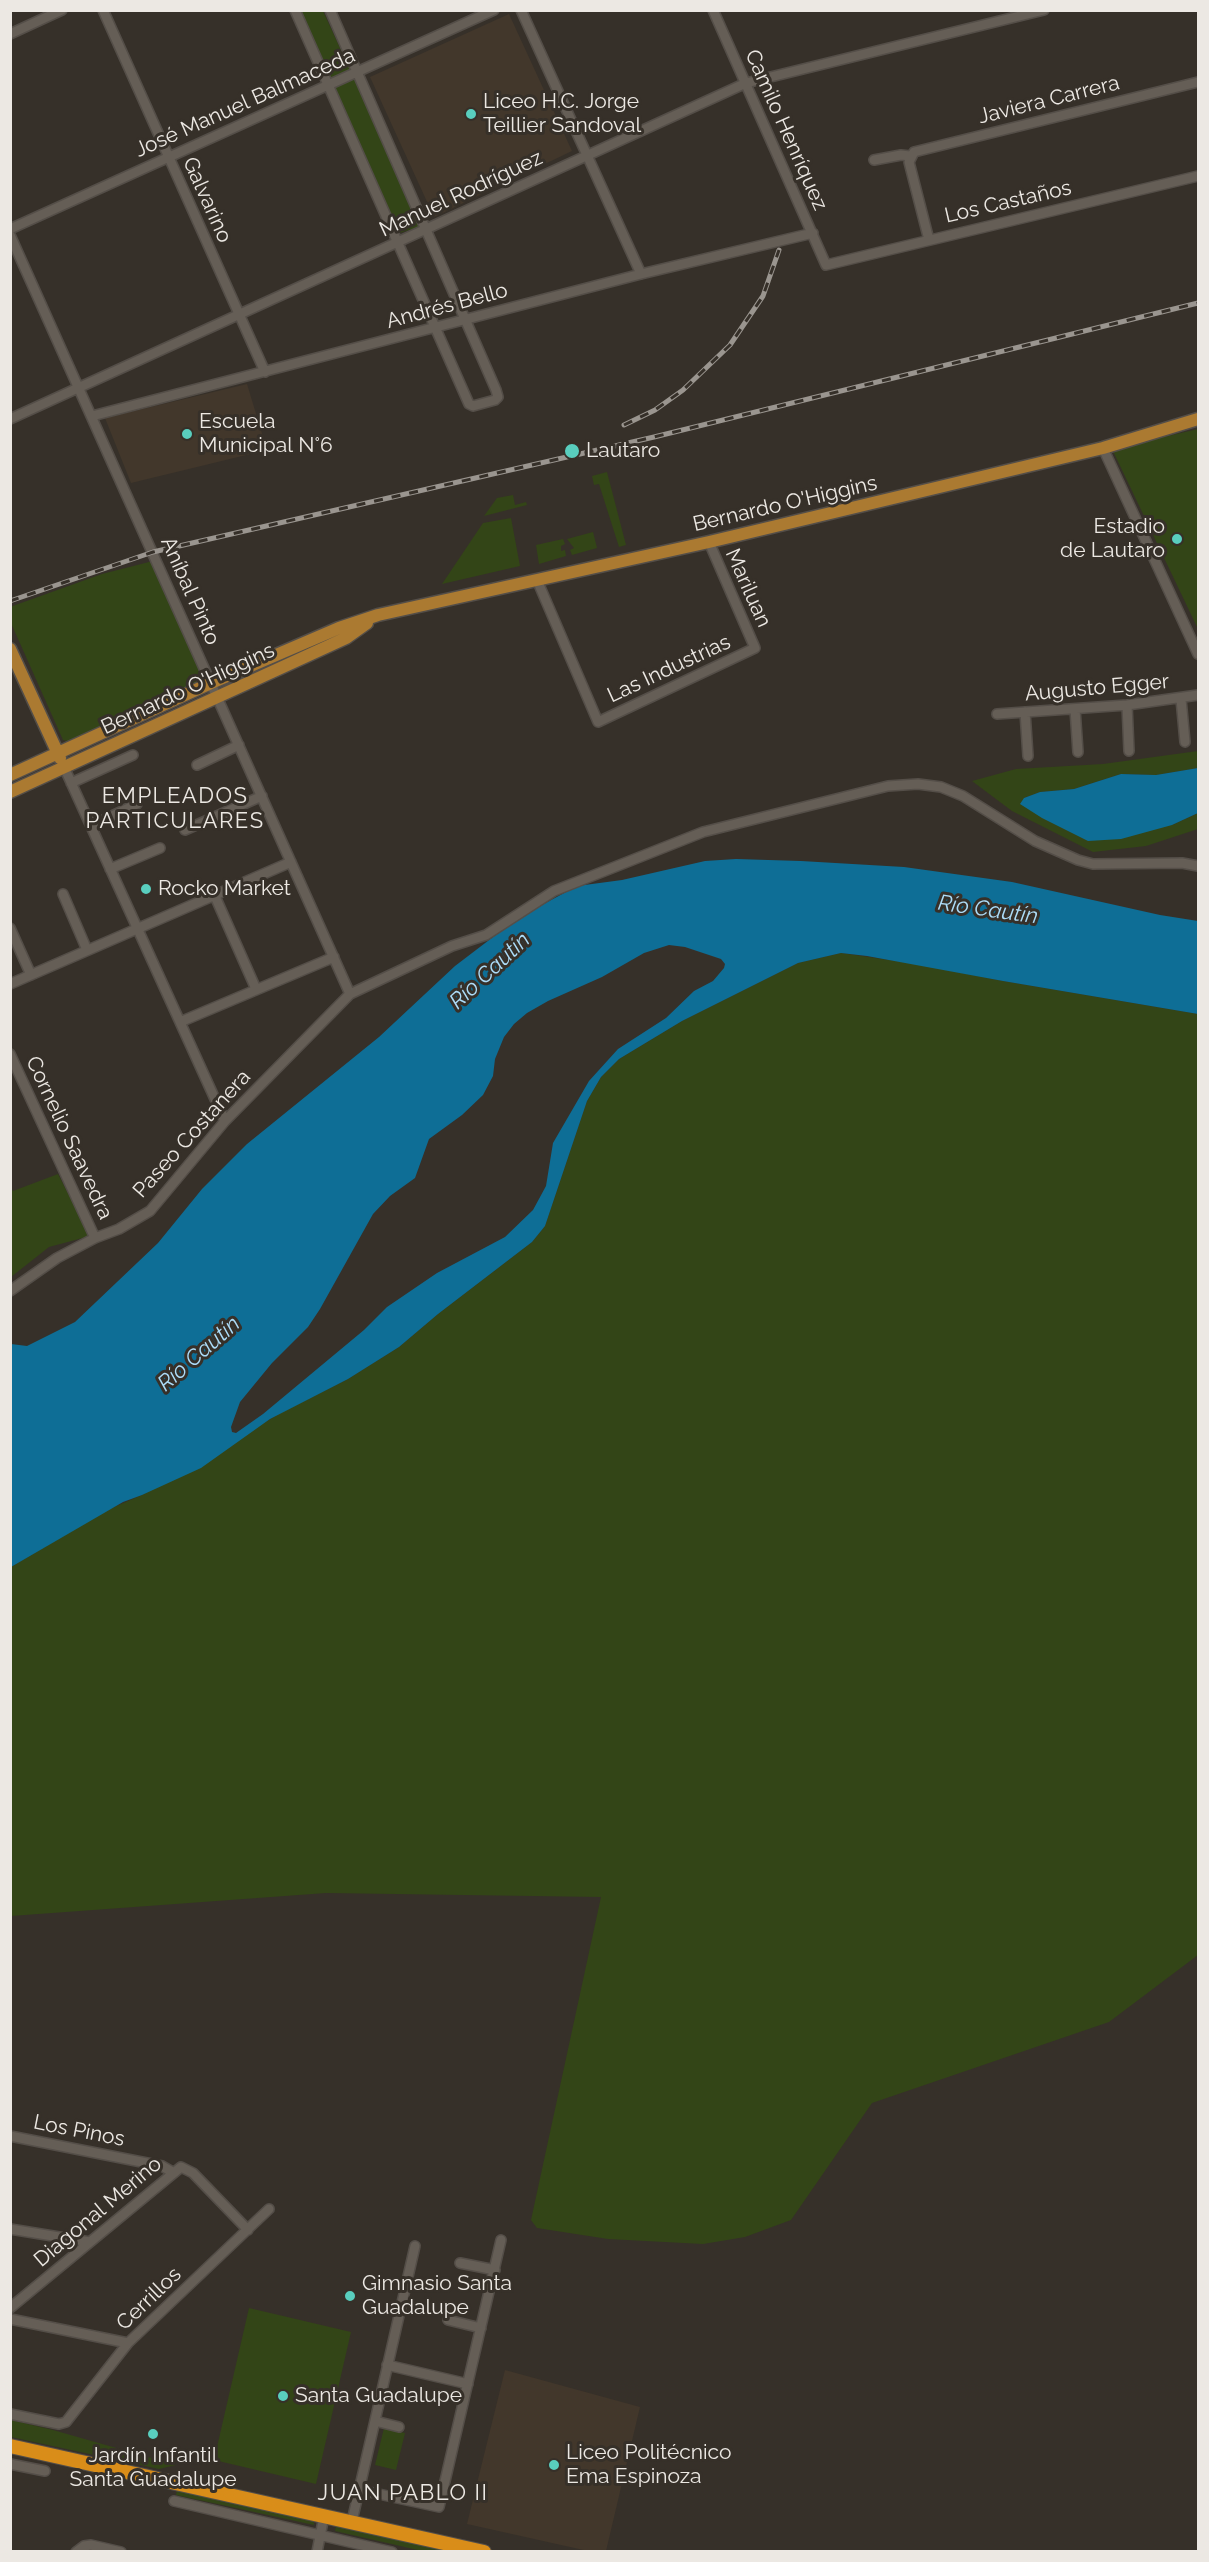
<!DOCTYPE html>
<meta charset="utf-8">
<style>
body{margin:0}
#map{position:relative;width:1209px;height:2562px;overflow:hidden;background:#363029;font-family:Raleway,sans-serif}
canvas{display:block}
.frame{position:absolute;inset:0;border:12px solid #ece8e3;pointer-events:none}
</style>
<div id="map">
<canvas width="1209" height="2562"></canvas>
<div class="frame"></div>
</div>
<script>
const c = document.querySelector('canvas').getContext('2d');
c.lineJoin = 'round';
function fill(path, color) { c.fillStyle = color; c.fill(path, 'evenodd'); }
const shape = rows => new Path2D(rows.map(r => 'M' + r).join(''));
function stroke(path, color, width, dash) { c.strokeStyle = color; c.lineWidth = width; c.lineCap = dash ? 'butt' : 'round'; c.setLineDash(dash || []); c.stroke(path); }
function write(font, color, halo, rows, align = 'center') {
  c.font = font + ' Raleway,sans-serif'; c.lineWidth = 6; c.setLineDash([]); c.textBaseline = 'middle'; c.strokeStyle = halo; c.fillStyle = color; for (const [text, x, y, turn = 0] of rows) {
    c.save(); c.translate(x, y); c.rotate((+turn || 0) * Math.PI / 180); c.textAlign = isNaN(turn) ? turn : align; if (halo) c.strokeText(text, 0, 0); c.fillText(text, 0, 0); c.restore();
  }
}
fill(shape([
 [509,14,572,151,434,217,370,77],
 [247,384,267,450,131,483,105,418],
 [505,2370,640,2407,606,2551,588,2551,467,2524]
]), '#42372b');
fill(shape([
 [297,11,323,11,422,226,396,234],
 [1198,429,1198,629,1112,449],
 [607,472,626,545,619,547,599,484,594,485,592,476],
 [513,495,515,505,526,502,527,505,484,516,497,498],
 [511,518,520,566,442,584,483,523],
 [593,532,597,548,572,555,570,550,574,548,567,539],
 [563,539,565,544,561,546,561,551,565,550,566,556,539,564,536,545],
 [153,561,201,675,198,681,192,687,71,742,63,740,11,623,10,607,102,574],
 [1198,751,1198,768,1156,775,1121,774,1074,789,1040,792,1024,798,1172,825,1198,813,1198,829,1146,846,1093,852,1012,811,972,781,1016,769,1103,764],
 [841,953,917,964,1003,981,1198,1014,1198,1955,1109,2022,872,2103,791,2220,745,2237,703,2244,608,2239,537,2228,531,2220,601,1897,326,1893,11,1916,11,1567,105,1511,142,1495,284,1411,348,1379,399,1347,438,1314,532,1242,545,1226,587,1101,601,1077,619,1059,682,1021,798,963],
 [58,1174,90,1236,49,1247,11,1277,10,1186,13,1191],
 [249,2308,351,2332,316,2484,214,2460],
 [11,2420,53,2430,176,2465,159,2469,11,2437],
 [384,2428,405,2433,396,2470,375,2465],
 [178,2485,314,2516,314,2525,176,2495],
 [337,2521,456,2551,422,2551,335,2531]
]), '#334517');
fill(shape([
 [1198,768,1198,813,1172,825,1121,839,1088,841,1042,818,1020,804,1024,798,1040,792,1074,789,1121,774,1156,775],
 [736,859,801,861,904,867,1012,882,1160,915,1198,921,1198,1014,1003,981,867,956,841,953,798,963,682,1021,619,1059,601,1077,587,1101,545,1226,532,1242,438,1314,399,1347,348,1379,270,1419,201,1468,142,1495,123,1502,11,1567,11,1344,27,1346,75,1322,158,1243,202,1189,247,1144,379,1037,455,966,518,918,577,886,622,880,705,861],
 [669,945,685,947,721,959,725,964,724,968,713,981,694,991,666,1018,618,1049,589,1081,553,1143,546,1186,533,1210,505,1237,437,1273,387,1307,364,1330,263,1414,236,1433,232,1432,231,1427,240,1402,272,1363,308,1327,320,1309,373,1214,390,1196,415,1178,429,1139,462,1115,483,1095,493,1076,495,1059,504,1037,514,1024,527,1013,548,1001,602,977,644,953]
]), '#0e6e96');
const minor = shape([
 [103,10,265,372],
 [295,10,469,404,473,406,495,400,498,397,496,390,330,10],
 [521,10,641,274],
 [713,10,826,265,1198,176],
 [10,34,62,10],
 [874,160,901,155,910,156],
 [10,229,494,10],
 [10,235,350,994],
 [929,240,909,162,914,152,1198,82],
 [92,416,641,274,813,233],
 [10,419,746,83,1044,10],
 [1103,448,1198,654],
 [537,580,598,722,755,648,709,542],
 [1181,699,1185,742],
 [1127,705,1129,751],
 [1075,709,1078,752],
 [1025,712,1028,756],
 [997,714,1127,705,1198,695],
 [197,765,239,745],
 [64,767,225,1121],
 [71,783,133,755],
 [91,826,137,804],
 [185,830,262,796],
 [110,869,160,848],
 [63,894,87,950],
 [214,894,256,989],
 [10,928,31,975],
 [10,984,291,862],
 [180,1022,334,957],
 [10,1054,95,1238],
 [10,1291,57,1258,95,1238,119,1229,150,1211,225,1121,350,994,452,946,486,935,554,891,703,832,888,786,918,784,941,787,963,796,1035,841,1078,860,1093,864,1182,863,1198,866],
 [10,2136,162,2166,174,2173],
 [10,2229,90,2242],
 [460,2263,495,2270],
 [10,2308,181,2167,193,2173,248,2230],
 [10,2319,128,2343],
 [448,2320,481,2328],
 [387,2365,468,2384],
 [10,2414,59,2424,66,2422,128,2343,269,2209],
 [375,2421,399,2427],
 [10,2464,45,2471],
 [360,2490,439,2507,501,2240],
 [174,2501,392,2552],
 [352,2521,415,2246],
 [76,2552,84,2546,91,2545,121,2552],
 [317,2552,324,2516]
]);
const major = shape([
 [10,649,60,758],
 [10,775,211,683,339,628,378,615,709,542,1103,448,1198,419],
 [10,792,346,638,367,623]
]);
const highway = shape([
 [10,2446,484,2552]
]);
stroke(minor, '#544e48', 12);
stroke(major, '#544e48', 15);
stroke(highway, '#544e48', 16);
stroke(minor, '#655e56', 9);
stroke(major, '#ab7a31', 12);
stroke(highway, '#d98d19', 14);
const rail = shape([
 [624,425,655,410,683,390,730,345,763,296,779,250],
 [10,601,153,552,654,437,1198,303]
]);
stroke(rail, '#9a958f', 5);
stroke(rail, '#363029', 3, [9]);
for (const [x, y, r, color] of [
 [471,114,6,"#59cebe"],
 [187,434,6,"#59cebe"],
 [572,451,8,"#59cebe"],
 [1177,539,6,"#59cebe"],
 [146,889,6,"#59cebe"],
 [350,2296,6,"#59cebe"],
 [283,2396,6,"#59cebe"],
 [153,2434,6,"#59cebe"],
 [554,2465,6,"#59cebe"]
]) { const dot = new Path2D(); dot.arc(x, y, r, 0, 2 * Math.PI); c.fillStyle = color; c.fill(dot); stroke(dot, '#363029', 2); }
write('21px', '#ece8e3', '#363029', [
 ["Javiera Carrera",1049,100,-14],
 ["José Manuel Balmaceda",245,103,-24],
 ["Camilo Henríquez",786,130,66],
 ["Manuel Rodríguez",461,194,-25],
 ["Galvarino",207,200,66],
 ["Los Castaños",1008,202,-13],
 ["Andrés Bello",447,306,-15],
 ["Bernardo O'Higgins",785,504,-13],
 ["Mariluan",748,588,66],
 ["Aníbal Pinto",190,591,66],
 ["Las Industrias",669,669,-25],
 ["Augusto Egger",1097,688,-5],
 ["Bernardo O'Higgins",188,689,-25],
 ["Paseo Costanera",192,1134,-48],
 ["Cornelio Saavedra",69,1138,65],
 ["Los Pinos",79,2131,11],
 ["Diagonal Merino",98,2212,-40],
 ["Cerrillos",149,2299,-44]
]);
write('21px', '#ece8e3', '#363029', [
 ["Liceo H.C. Jorge",483,102],
 ["Teillier Sandoval",483,126],
 ["Escuela",199,422],
 ["Municipal N°6",199,446],
 ["Lautaro",586,451],
 ["Estadio",1165,527,"right"],
 ["de Lautaro",1165,551,"right"],
 ["Rocko Market",158,889],
 ["Gimnasio Santa",362,2284],
 ["Guadalupe",362,2308],
 ["Santa Guadalupe",295,2396],
 ["Liceo Politécnico",566,2453],
 ["Ema Espinoza",566,2477],
 ["Jardín Infantil",153,2456,"center"],
 ["Santa Guadalupe",153,2480,"center"]
], 'left');
c.letterSpacing = '1.5px';
write('22px', '#ece8e3', '#363029', [
 ["EMPLEADOS",175,796],
 ["PARTICULARES",175,821],
 ["JUAN PABLO II",403,2493]
]);
c.letterSpacing = '0px';
write('italic 22px', '#acdcf8', '#363029', [
 ["Río Cautín",988,910,8],
 ["Río Cautín",490,971,-43],
 ["Río Cautín",199,1354,-41]
]);
</script>
